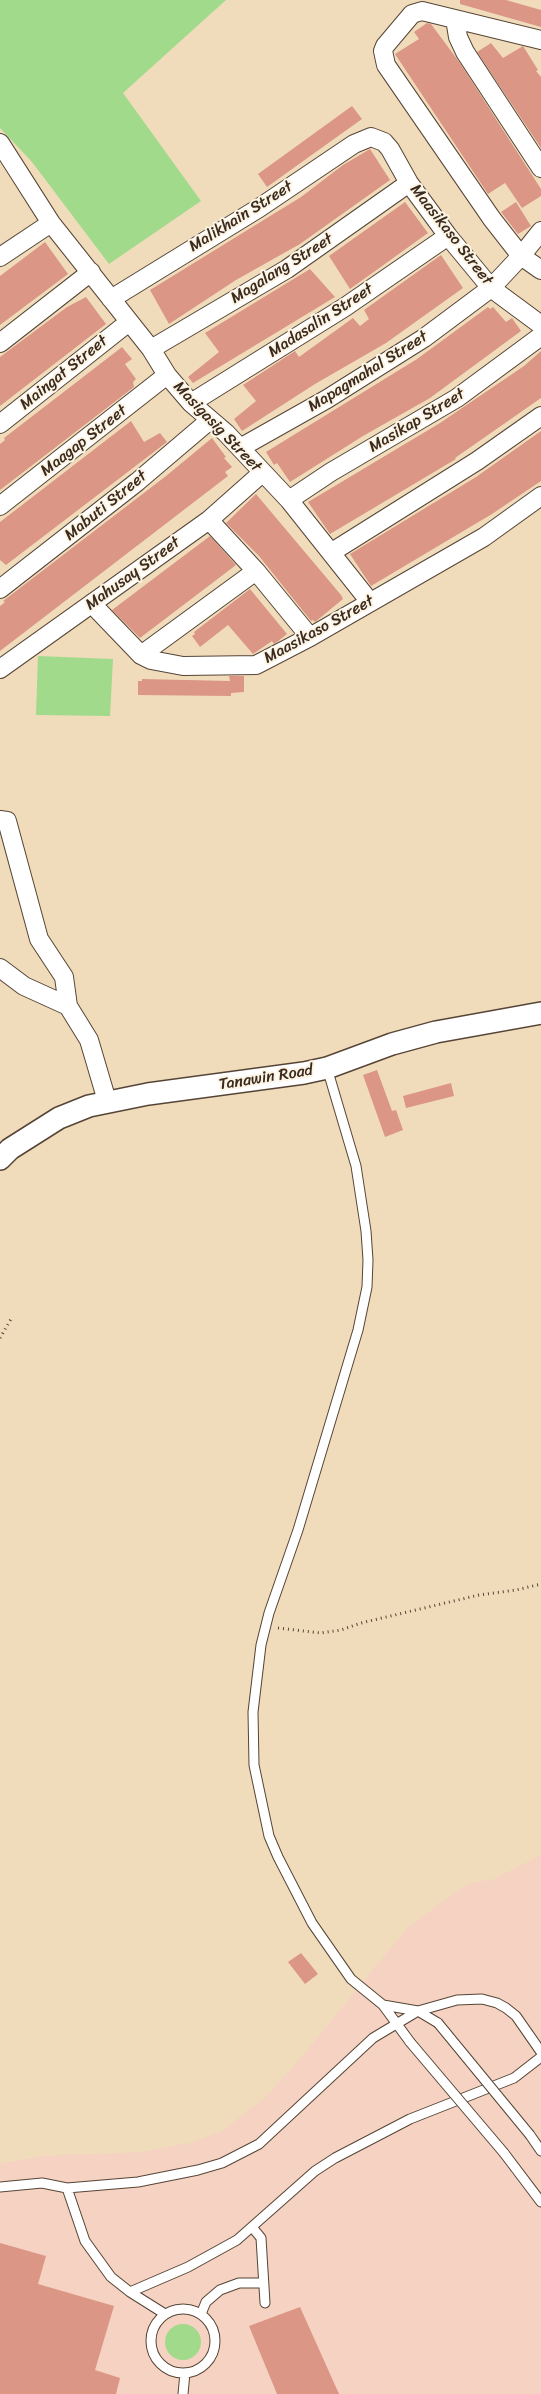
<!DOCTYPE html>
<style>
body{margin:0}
canvas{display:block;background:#f0dcbb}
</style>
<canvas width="541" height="2394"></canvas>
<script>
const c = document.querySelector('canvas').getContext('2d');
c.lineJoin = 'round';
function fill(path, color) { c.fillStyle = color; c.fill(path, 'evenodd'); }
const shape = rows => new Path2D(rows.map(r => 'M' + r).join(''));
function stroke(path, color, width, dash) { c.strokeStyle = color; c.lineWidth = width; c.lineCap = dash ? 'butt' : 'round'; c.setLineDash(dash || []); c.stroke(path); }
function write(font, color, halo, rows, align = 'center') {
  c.font = font + ' Sriracha,sans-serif'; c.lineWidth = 4; c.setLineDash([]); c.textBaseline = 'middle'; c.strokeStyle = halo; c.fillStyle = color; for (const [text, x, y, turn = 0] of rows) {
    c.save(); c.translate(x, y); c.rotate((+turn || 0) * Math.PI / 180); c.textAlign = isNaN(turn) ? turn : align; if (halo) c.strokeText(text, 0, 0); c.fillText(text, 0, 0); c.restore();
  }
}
fill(shape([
 [541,1855,541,2394,0,2394,0,2164,43,2156,142,2152,189,2143,220,2132,266,2097,299,2060,407,1928,467,1884,494,1879]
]), '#f5d2c2');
fill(shape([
 [0,0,226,0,123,93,201,201,109,264,32,162,0,128],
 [38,656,113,659,110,716,36,715],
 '165 2342a18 18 0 1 1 36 0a18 18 0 1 1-36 0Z'
]), '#a2da8c');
fill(shape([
 [460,0,506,0,541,10,541,27,460,4],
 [427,23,431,24,460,63,541,189,541,196,522,208,505,183,488,194,395,54,419,39,414,32],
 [491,43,503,58,523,46,538,70,536,71,541,77,541,148,477,52],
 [352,106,362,119,267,187,258,174],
 [370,149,390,180,300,244,236,280,169,324,150,290,301,197,343,165],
 [405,202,428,233,350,289,329,256],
 [516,202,531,226,518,234,501,212],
 [45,242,68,274,0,325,0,276],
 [441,255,463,288,386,343,315,384,242,431,234,419,256,401,243,385,295,351,299,357,353,318,360,326,369,319,364,310],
 [310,269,335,297,193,383,188,377,219,352,205,333],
 [86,297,106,324,0,406,0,357,67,307],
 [488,307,490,309,493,307,506,322,512,318,521,331,430,398,363,436,290,482,277,463,274,465,266,452,417,359],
 [122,347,132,359,125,364,136,379,133,382,134,387,0,490,0,444,5,440,4,438],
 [541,351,541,398,455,458,456,459,330,534,308,502,440,423,524,366],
 [131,421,144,442,160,433,167,442,6,565,0,560,0,522],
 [541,431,541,481,492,514,371,586,350,554,476,477],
 [212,438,226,457,224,458,232,467,225,472,228,476,0,651,0,606,5,602,3,601,166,476],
 [256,494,341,595,343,599,315,622,313,620,311,621,259,556,226,523],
 [210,536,236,565,140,638,112,610],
 [250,589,287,634,277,642,274,644,272,641,253,654,228,625,200,647,192,636,195,634,194,632],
 [229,676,244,676,244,692,231,693,231,696,138,695,138,681,142,681,142,679,230,681],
 [377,1070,392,1111,396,1110,403,1130,385,1137,363,1075],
 [451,1083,454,1096,406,1108,403,1096],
 [301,1953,318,1974,305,1984,288,1962],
 [0,2243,46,2256,38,2284,114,2306,95,2370,120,2378,116,2394,0,2394],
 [300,2307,339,2394,277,2394,249,2326]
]), '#db9686');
const service = shape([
 [327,1068,356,1166,366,1231,368,1260,367,1287,358,1330,298,1530,269,1613,261,1645,253,1712,254,1765,269,1836,278,1857,312,1923,351,1979,383,2005,410,2042],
 [383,2005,418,2011,438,2023],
 [530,2135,541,2151],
 [504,2153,541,2202],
 [0,2187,42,2183,67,2188,138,2182,198,2170,222,2163,259,2144,373,2038,418,2011,457,2000,482,1999,497,2003,506,2008,516,2016,541,2052],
 [67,2188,85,2241,111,2277,130,2292,165,2314],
 [252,2227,261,2238,265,2303],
 [130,2292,188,2267,237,2240,315,2171,335,2158,410,2119,514,2078,541,2057],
 '151 2341a32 32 0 1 1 64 0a32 32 0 1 1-64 0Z',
 [201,2314,206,2302,220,2290,239,2283,263,2283],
 [183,2394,185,2373]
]);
const minor = shape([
 [455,19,458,37,465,52,541,168],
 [541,40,422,11,412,14,385,46,383,51,386,65,492,219,521,256,541,270],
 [0,143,51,223,151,349,167,375,191,403,226,433,289,500,370,602],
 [0,257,51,223],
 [111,299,259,208,354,144,371,137,384,142,390,149,409,183,448,236,491,288,541,325],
 [0,343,91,272],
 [151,349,287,269,409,183],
 [191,403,345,307,448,236],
 [0,424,129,322],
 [240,448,327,399,424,338,491,288,521,256,541,231],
 [289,500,331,472,457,398,541,336],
 [0,506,167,375],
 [209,520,256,571,310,637],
 [332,552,477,461,541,416],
 [0,589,137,482,210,420],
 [92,604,141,655,151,660,183,666,256,665,310,637,484,537,541,496],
 [141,655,256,571],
 [0,669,209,520,262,473],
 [0,820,7,821,39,939,64,977,68,1006,89,1040,107,1101],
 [0,968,24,986,68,1006]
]);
const tertiary = shape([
 [0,1159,10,1149,59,1118,89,1106,148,1094,304,1073,327,1068,392,1044,436,1032,541,1013]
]);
stroke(service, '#564536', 11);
stroke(minor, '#564536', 20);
stroke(tertiary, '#564536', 24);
stroke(shape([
 [0,1338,11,1319],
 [278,1628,321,1633,341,1630,361,1623,479,1595,516,1590,541,1584]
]), '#564536', 3, [1, 4]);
stroke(service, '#fff', 9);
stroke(minor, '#fff', 18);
stroke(tertiary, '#fff', 21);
const serviceBridge = shape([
 [438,2023,530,2135],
 [410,2042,504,2153]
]);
stroke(serviceBridge, '#564536', 11, []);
stroke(serviceBridge, '#fff', 9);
write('16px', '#3b2a1e', '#fcf5e5', [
 ["Malikhain Street",241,217,-32],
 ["Maasikaso Street",451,235,52],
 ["Magalang Street",282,269,-32],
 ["Madasalin Street",321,321,-33],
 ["Mapagmahal Street",368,372,-32],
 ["Maingat Street",64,373,-39],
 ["Masikap Street",417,421,-31],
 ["Masigasig Street",217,427,46],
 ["Maagap Street",84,441,-38],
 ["Mabuti Street",106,506,-39],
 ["Mahusay Street",133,574,-36],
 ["Maasikaso Street",319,630,-29],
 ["Tanawin Road",266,1078,-9]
]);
</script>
